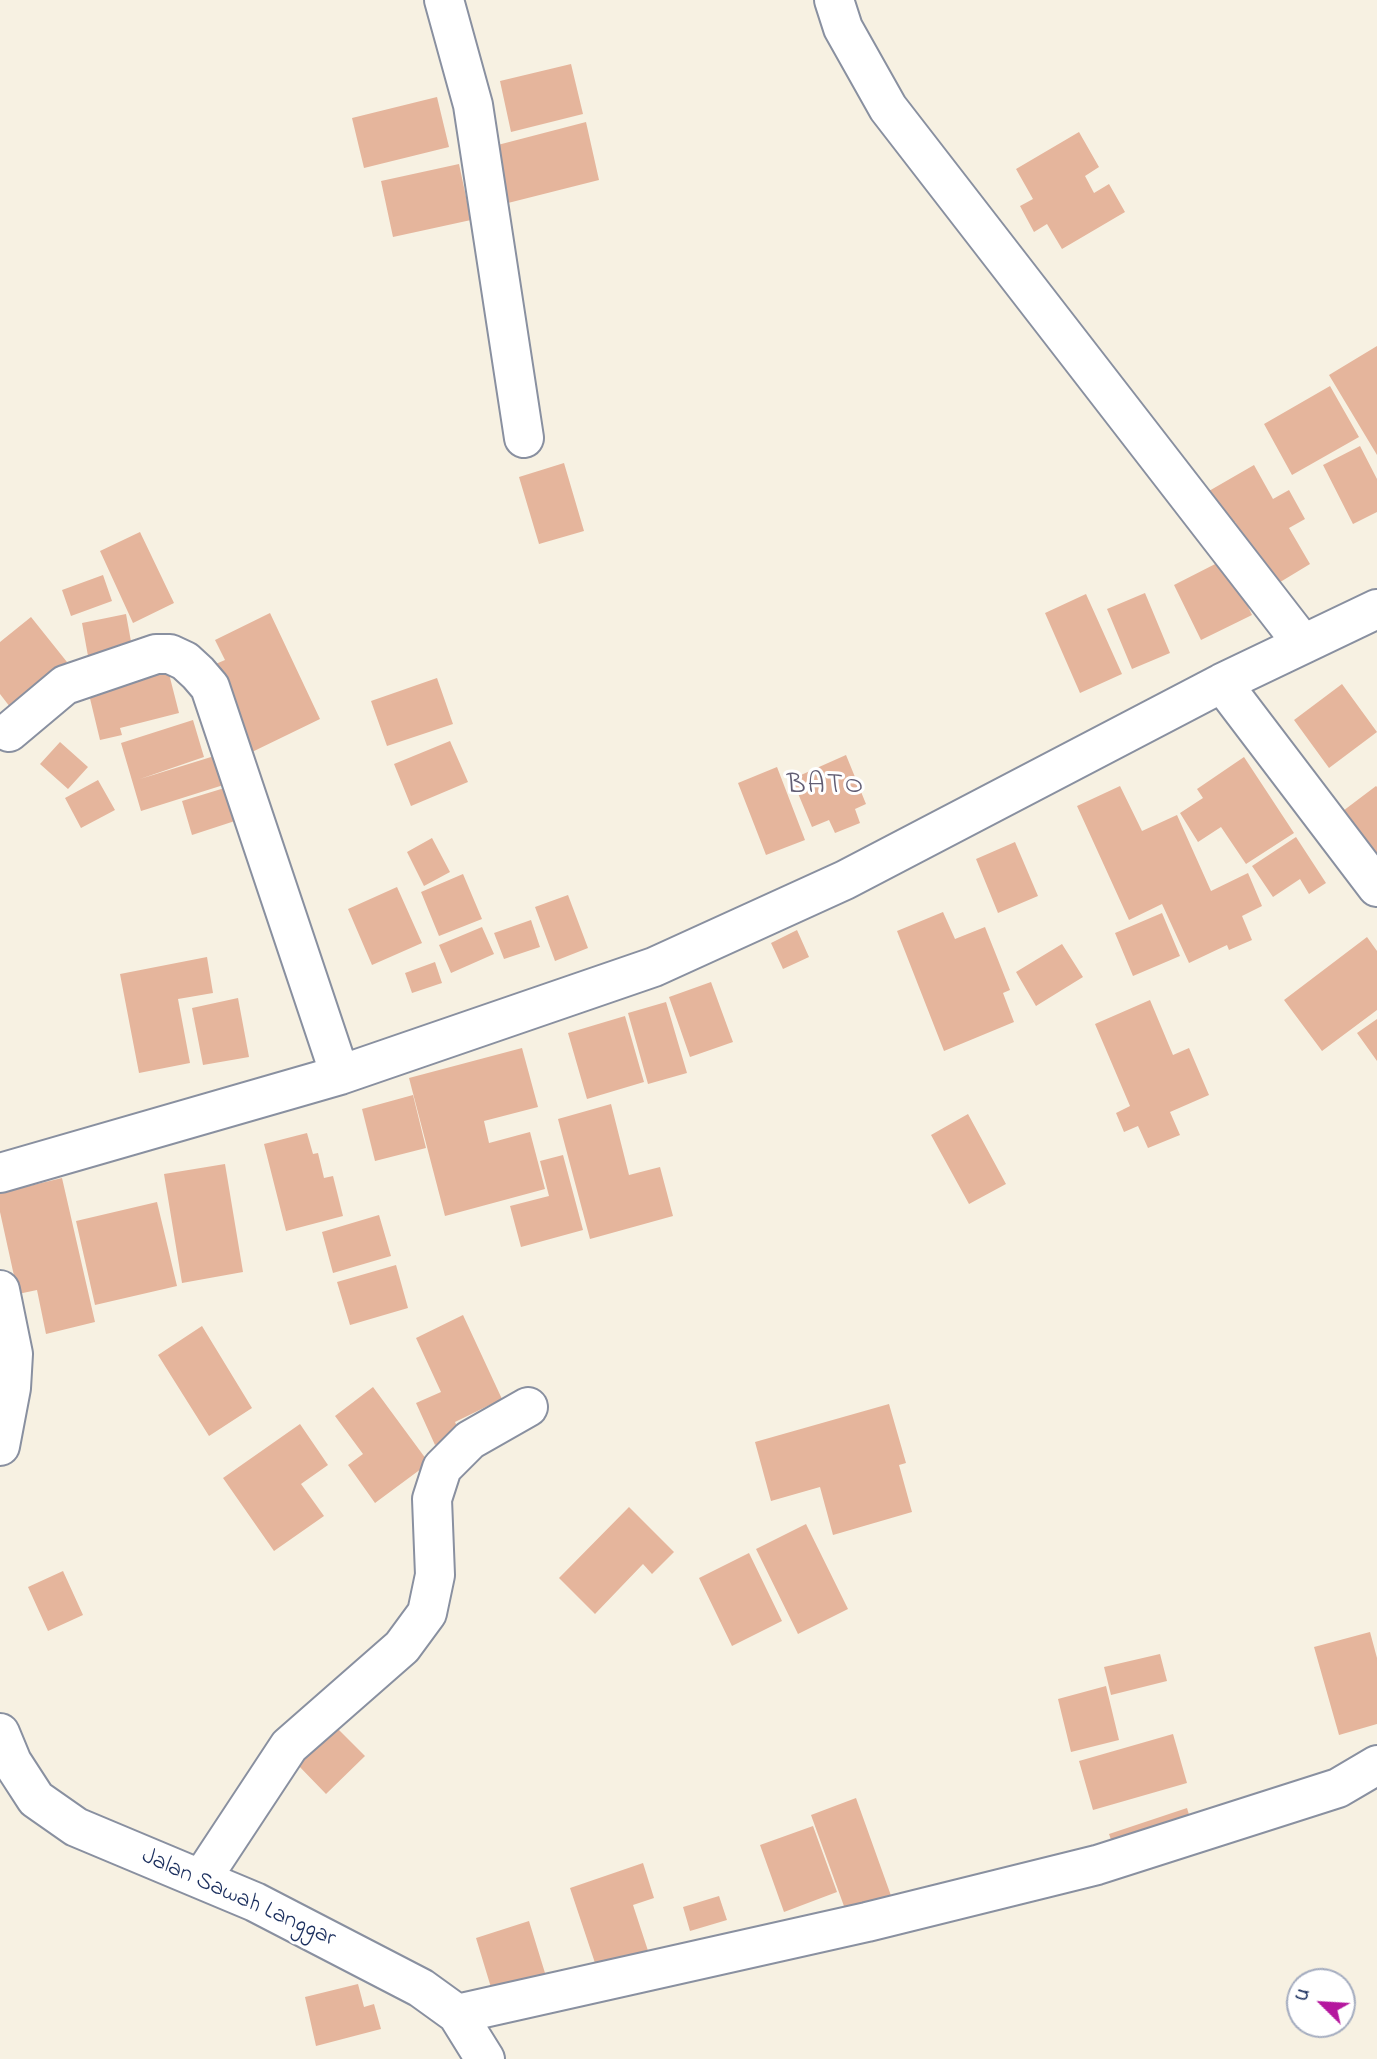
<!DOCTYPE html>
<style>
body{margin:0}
#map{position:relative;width:1377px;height:2059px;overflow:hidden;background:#f7f1e2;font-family:"Indie Flower",sans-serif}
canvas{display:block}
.north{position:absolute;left:1286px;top:1968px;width:70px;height:70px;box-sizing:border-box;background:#fff;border:2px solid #a4acbf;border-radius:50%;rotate:294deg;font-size:19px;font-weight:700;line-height:28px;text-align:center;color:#1b2f5e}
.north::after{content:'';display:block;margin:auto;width:24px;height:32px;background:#b5179e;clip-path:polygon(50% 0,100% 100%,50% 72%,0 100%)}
</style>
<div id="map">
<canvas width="1377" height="2059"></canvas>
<div class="north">U</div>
</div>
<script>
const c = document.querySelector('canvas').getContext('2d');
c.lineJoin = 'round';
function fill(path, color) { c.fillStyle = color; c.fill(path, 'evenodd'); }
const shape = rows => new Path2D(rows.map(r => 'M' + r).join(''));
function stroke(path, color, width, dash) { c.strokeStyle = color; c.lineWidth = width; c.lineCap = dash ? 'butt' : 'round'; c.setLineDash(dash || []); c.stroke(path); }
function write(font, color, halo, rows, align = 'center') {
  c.font = font + ' "Indie Flower",sans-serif'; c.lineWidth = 6; c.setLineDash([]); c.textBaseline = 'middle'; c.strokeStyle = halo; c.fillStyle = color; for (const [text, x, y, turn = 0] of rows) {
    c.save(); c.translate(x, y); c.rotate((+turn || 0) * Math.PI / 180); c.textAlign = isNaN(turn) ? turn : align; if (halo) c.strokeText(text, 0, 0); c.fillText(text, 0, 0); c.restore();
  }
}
fill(shape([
 [571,64,583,114,511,132,500,81],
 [437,97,449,147,364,168,352,118],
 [586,122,599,180,504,204,490,147],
 [1079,132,1099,167,1085,176,1094,193,1109,184,1125,212,1062,249,1047,224,1034,232,1020,206,1033,199,1016,169],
 [459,164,471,220,393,237,381,181],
 [1377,346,1377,455,1329,375],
 [1330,386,1359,437,1292,475,1264,424],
 [1360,446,1377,479,1377,512,1353,524,1323,465],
 [564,463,584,531,539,544,519,477],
 [1254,465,1273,499,1289,490,1305,519,1289,528,1310,564,1272,587,1235,522,1222,530,1202,495],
 [140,532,174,603,133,623,100,551],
 [1225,559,1252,615,1201,640,1174,585],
 [103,575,112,601,71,616,62,590],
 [1145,593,1170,653,1132,669,1107,609],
 [1086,594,1122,674,1080,693,1045,613],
 [270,613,320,719,252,752,211,666,225,660,215,640],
 [126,614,132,647,88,656,82,623],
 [31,617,67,662,10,707,0,694,0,642],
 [167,666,179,713,120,728,122,735,100,740,87,686],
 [437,678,453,724,387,746,371,701],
 [1342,684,1377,732,1329,768,1294,720],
 [193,720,204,757,140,779,224,753,233,782,141,811,121,743],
 [450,741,468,782,411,806,394,764],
 [60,742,88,767,68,789,40,764],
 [846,755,866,804,855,809,860,823,835,833,829,820,812,827,792,779],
 [1244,757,1294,833,1246,864,1221,827,1198,842,1180,813,1203,798,1197,789],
 [777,767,805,840,766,855,738,783],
 [98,780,115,810,81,828,65,798],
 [231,786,241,819,192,835,182,801],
 [1120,786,1142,831,1177,815,1211,891,1248,873,1262,906,1242,916,1252,940,1229,950,1227,945,1189,963,1162,904,1129,920,1077,806],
 [1376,786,1377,787,1377,874,1335,817],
 [1296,837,1326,883,1309,894,1300,879,1273,897,1252,866],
 [432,838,450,872,424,886,407,852],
 [1015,842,1038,896,998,913,976,859],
 [463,874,482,919,439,936,421,892],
 [397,887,422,943,372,965,348,909],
 [568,895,588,948,555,961,535,907],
 [943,912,955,939,985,927,1010,990,1003,993,1014,1022,944,1051,897,931],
 [1162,913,1180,956,1133,976,1115,933],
 [531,920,540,947,504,959,494,933],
 [482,927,494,954,451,973,439,945],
 [797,930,809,957,783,969,771,943],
 [1367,937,1377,951,1377,1010,1322,1051,1284,1000],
 [1062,944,1083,977,1036,1006,1016,972],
 [207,957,213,993,178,999,190,1063,139,1073,120,974],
 [435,962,442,983,412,993,405,973],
 [711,982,733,1042,690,1057,669,997],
 [238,998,249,1057,203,1065,192,1008],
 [1150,1000,1173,1055,1189,1048,1209,1095,1170,1112,1180,1135,1148,1148,1138,1126,1124,1132,1116,1113,1130,1106,1095,1024],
 [666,1002,687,1073,648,1084,628,1013],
 [625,1016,644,1082,587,1099,568,1033],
 [1377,1019,1377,1061,1357,1033],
 [522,1048,538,1107,484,1121,489,1143,530,1132,545,1189,445,1216,409,1078],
 [413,1095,426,1148,375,1161,362,1109],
 [611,1104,629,1175,660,1167,673,1216,590,1239,558,1119],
 [968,1114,1006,1184,969,1204,931,1135],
 [307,1133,313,1154,318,1153,324,1178,333,1176,343,1216,286,1231,264,1144],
 [563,1155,583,1230,521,1247,510,1206,549,1196,540,1161],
 [225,1164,243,1272,182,1283,164,1174],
 [62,1178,95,1322,46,1334,37,1290,18,1294,0,1212,0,1193],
 [157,1202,177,1286,95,1305,76,1221],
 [379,1215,391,1256,333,1273,322,1232],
 [396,1265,408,1308,350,1325,337,1282],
 [463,1315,502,1399,455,1422,460,1433,435,1445,416,1403,441,1392,416,1338],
 [202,1326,252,1408,209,1436,158,1355],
 [373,1387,429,1463,375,1503,348,1465,363,1454,335,1416],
 [889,1404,906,1463,899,1465,912,1512,833,1535,820,1487,771,1501,755,1442],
 [300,1424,328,1465,301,1484,324,1516,274,1551,223,1478],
 [629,1507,674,1552,652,1574,643,1564,595,1614,559,1578],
 [806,1524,848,1609,798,1634,756,1549],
 [749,1553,782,1621,732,1646,699,1578],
 [63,1571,83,1615,48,1631,28,1587],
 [1370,1632,1377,1658,1377,1724,1339,1735,1314,1647],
 [1160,1654,1167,1681,1111,1695,1104,1667],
 [1106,1686,1119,1740,1071,1752,1058,1699],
 [335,1726,365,1756,326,1794,296,1763],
 [1173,1734,1187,1783,1093,1810,1079,1761],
 [856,1798,894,1904,849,1920,811,1815],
 [1187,1808,1193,1828,1116,1854,1109,1834],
 [813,1826,837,1892,784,1912,760,1845],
 [643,1863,654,1898,633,1905,652,1963,601,1981,570,1888],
 [719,1896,727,1920,690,1931,683,1907],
 [529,1921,549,1986,493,1994,476,1938],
 [358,1984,364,2007,374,2004,381,2029,316,2046,305,1997]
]), '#e5b59c');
const minor = shape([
 [444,0,473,105,524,438],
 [834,0,843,28,888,108,1303,644],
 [1222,683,1377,887],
 [9,732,65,685,156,654,170,654,185,661,198,673,210,687,340,1075],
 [0,1173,340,1075,654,967,845,880,1222,683,1377,609],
 [0,1290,13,1354,11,1388,0,1446],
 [0,1733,12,1762,36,1799,76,1827,255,1902,421,1988,457,2014,485,2059],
 [202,1878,289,1746,402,1647,427,1613,435,1575,432,1499,442,1468,470,1440,528,1407],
 [457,2014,867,1922,1097,1865,1338,1788,1377,1765]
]);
stroke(minor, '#8990a0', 42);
stroke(minor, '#fff', 38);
write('24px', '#1b2f5e', '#fff', [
 ["Jalan Sawah Langgar",238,1899,24]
]);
c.letterSpacing = '2px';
write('28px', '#625e74', '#fff', [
 ["BATO",826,787]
]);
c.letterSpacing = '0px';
</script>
